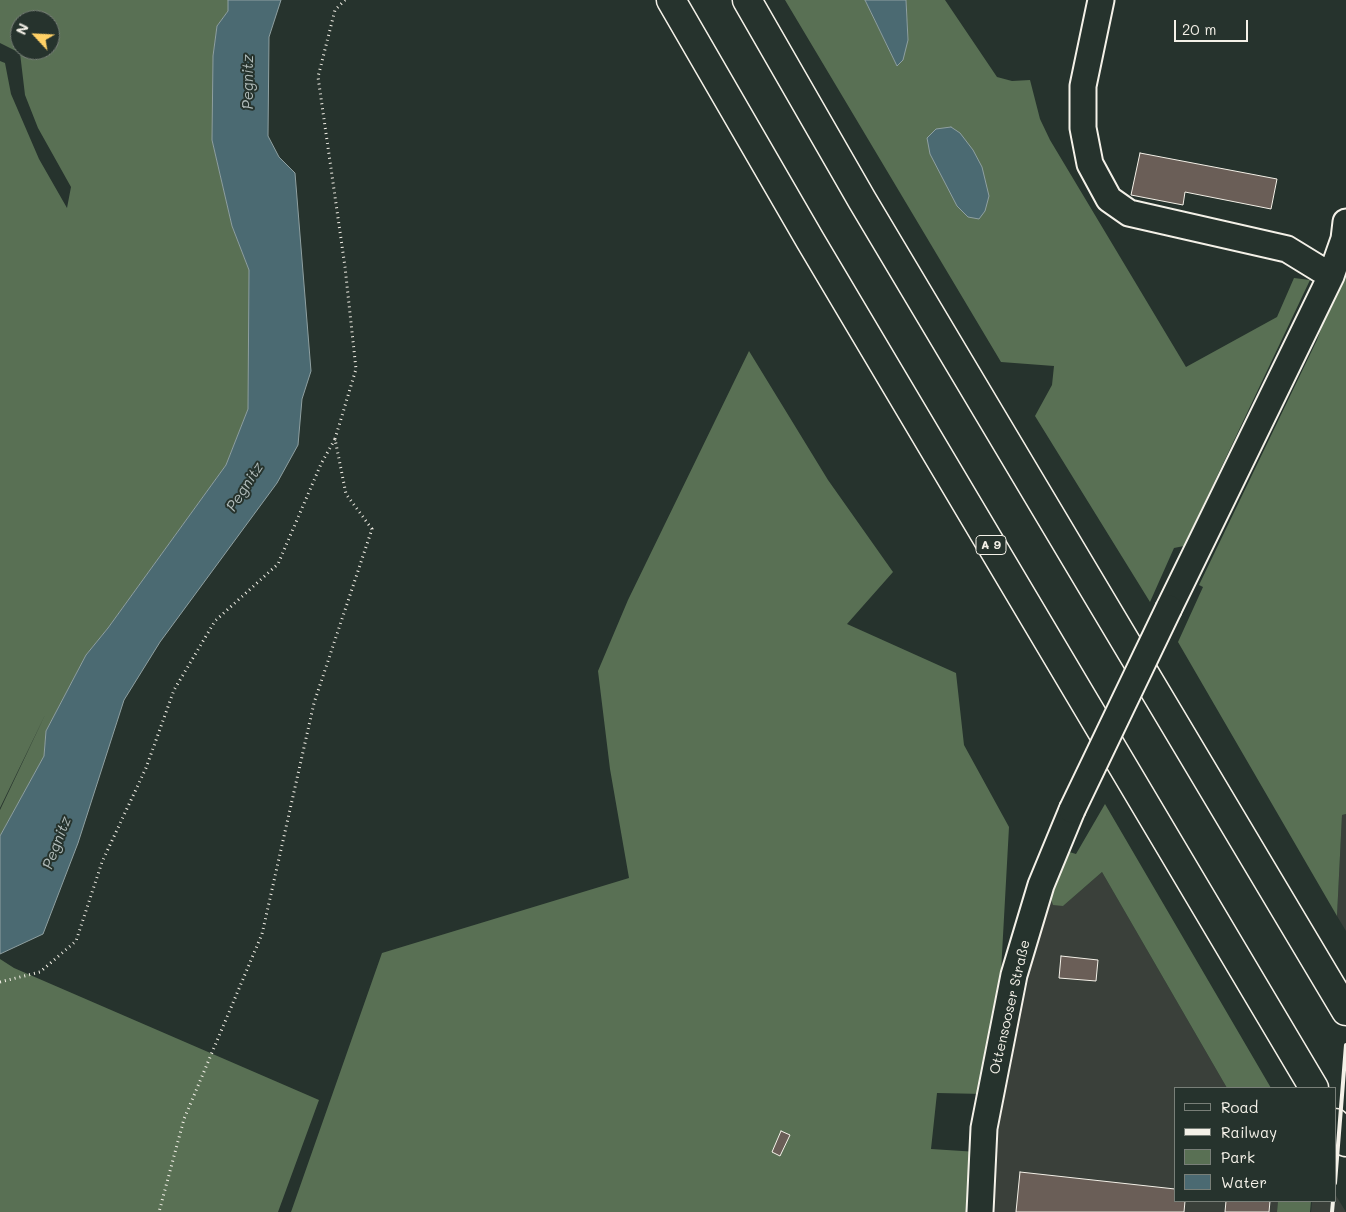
<!DOCTYPE html>
<meta charset="utf-8">
<style>
body{margin:0}
#map{position:relative;width:1346px;height:1212px;overflow:hidden;background:#26332d;font-family:Mali,sans-serif}
canvas{display:block}
.legend{position:absolute;left:1174px;top:1087px;width:162px;height:115px;box-sizing:border-box;background:#26332d;border:1px solid #787f78;margin:0;padding:6px 9px;list-style:none;font-size:15px;color:#f4f1e8}
.legend li{display:flex;align-items:center;gap:10px;height:25px}
.legend b{width:25px;border:1px solid #787f78}
.north{position:absolute;left:10px;top:10px;width:50px;height:50px;box-sizing:border-box;background:#26332d;border:1px solid #787f78;border-radius:50%;rotate:295deg;font-size:14px;font-weight:700;line-height:20px;text-align:center;color:#f4f1e8}
.north::after{content:'';display:block;margin:auto;width:18px;height:22px;background:#ffd166;clip-path:polygon(50% 0,100% 100%,50% 72%,0 100%)}
.scale{position:absolute;left:1174px;top:20px;width:74px;height:22px;box-sizing:border-box;border:2px solid #f4f1e8;border-top:0;padding-left:6px;font-size:15px;line-height:18px;white-space:nowrap;color:#f4f1e8;-webkit-text-stroke:4px #26332d;paint-order:stroke}
</style>
<div id="map">
<canvas width="1346" height="1212"></canvas>
<ul class="legend">
<li><b style="height:6px;background:#26332d"></b>Road</li>
<li><b style="height:6px;background:#f4f1e8"></b>Railway</li>
<li><b style="height:14px;background:#597054"></b>Park</li>
<li><b style="height:14px;background:#4b6a72"></b>Water</li>
</ul>
<div class="north">N</div>
<div class="scale">20 m</div>
</div>
<script>
const c = document.querySelector('canvas').getContext('2d');
c.lineJoin = 'round';
function fill(path, color) { c.fillStyle = color; c.fill(path, 'evenodd'); }
const shape = rows => new Path2D(rows.map(r => 'M' + r).join(''));
function stroke(path, color, width, dash) { c.strokeStyle = color; c.lineWidth = width; c.lineCap = dash ? 'butt' : 'round'; c.setLineDash(dash || []); c.stroke(path); }
function write(font, color, halo, rows, align = 'center') {
  c.font = font + ' Mali,sans-serif'; c.lineWidth = 4; c.setLineDash([]); c.textBaseline = 'middle'; c.strokeStyle = halo; c.fillStyle = color; for (const [text, x, y, turn = 0] of rows) {
    c.save(); c.translate(x, y); c.rotate((+turn || 0) * Math.PI / 180); c.textAlign = isNaN(turn) ? turn : align; if (halo) c.strokeText(text, 0, 0); c.fillText(text, 0, 0); c.restore();
  }
}
fill(shape([
 [1346,814,1346,931,1337,916,1342,815],
 [1102,872,1227,1088,1175,1088,1175,1201,1278,1201,1277,1212,995,1212,995,1149,1023,984,1048,890,1063,906],
 [1335,1194,1346,1212,1311,1212,1312,1201,1335,1201]
]), '#3a403a');
fill(shape([
 [0,0,228,0,228,11,217,26,213,56,212,140,232,226,249,270,248,409,226,465,108,628,86,655,46,731,44,756,0,836,0,810,46,713,0,808,0,61,5,63,11,94,39,159,67,208,71,187,38,128,25,95,20,53,0,43],
 [20,20,50,20,50,50,20,50],
 [785,0,865,0,897,66,908,40,906,0,945,0,997,77,1012,81,1030,80,1040,119,1050,140,1186,367,1277,317,1294,278,1310,280,1184,546,1174,548,1150,602,1035,416,1052,385,1054,366,1001,362],
 [1346,260,1346,814,1342,815,1337,916,1178,642,1203,587,1199,585,1317,340],
 [749,351,828,480,893,572,847,624,956,673,964,745,1009,827,999,1008,984,1094,937,1093,931,1149,978,1152,976,1212,291,1212,382,953,629,878,610,769,598,671,628,600],
 [1105,804,1271,1088,1227,1088,1102,872,1063,906,1053,905,1048,890,1066,851,1076,854],
 [0,959,14,968,319,1100,278,1212,0,1212],
 [1278,1201,1311,1201,1310,1212,1277,1212]
]), '#597054');
const water = shape([
 [228,0,281,0,269,37,268,136,279,157,295,173,311,371,302,399,298,445,277,483,160,642,124,700,78,843,43,934,0,954,0,836,44,756,46,731,86,655,108,628,226,465,248,409,249,270,232,226,212,140,213,56,217,26,228,11,228,0],
 [865,0,906,0,908,40,903,60,897,66,865,0],
 [951,127,960,133,973,150,982,167,989,196,985,211,979,219,968,217,957,206,930,154,927,138,936,129,951,127]
]);
fill(water, '#4b6a72');
stroke(water, '#8fa0a1', 1);
const building = shape([
 [1140,153,1277,179,1271,209,1185,192,1183,205,1131,195,1140,153],
 [1061,956,1098,960,1096,981,1059,978,1061,956],
 [781,1131,790,1135,780,1156,772,1152,781,1131],
 [1020,1172,1175,1189,1175,1201,1185,1201,1184,1212,1016,1212,1020,1172],
 [1226,1201,1270,1201,1269,1212,1225,1212,1226,1201]
]);
fill(building, '#6a5e57');
stroke(building, '#f4f1e8', 1);
const minor = shape([
 [1101,0,1083,86,1083,128,1090,164,1109,199,1129,213,1287,249,1331,276],
 [1169,608,1331,276,1344,239,1346,222],
 [980,1212,984,1128,1014,975,1041,885,1072,810]
]);
const highway = shape([
 [671,0,810,240,1314,1088],
 [747,0,862,200,1346,1011],
 [1335,1123,1346,1142]
]);
stroke(minor, '#f4f1e8', 29);
stroke(highway, '#f4f1e8', 31);
stroke(shape([
 [335,439,356,369,345,267,318,77,335,10,345,0],
 [0,982,40,972,76,941,102,862,146,768,174,690,215,621,278,564,321,464,335,439,346,494,372,529,314,703,262,934,184,1119,159,1212]
]), '#f4f1e8', 3, [1, 4]);
stroke(minor, '#26332d', 25);
stroke(highway, '#26332d', 28);
stroke(shape([
 [1335,1183,1346,1045],
 [1332,1212,1333,1201]
]), '#f4f1e8', 4);
const minorBridge = shape([
 [1072,810,1169,608]
]);
stroke(minorBridge, '#f4f1e8', 29, []);
stroke(minorBridge, '#26332d', 25);
for (const [x, y, w] of [
 [991,545,30]
]) { const box = new Path2D(); box.roundRect(x - w / 2, y - 9.5, w, 19, 4); c.fillStyle = '#26332d'; c.fill(box); stroke(box, '#f4f1e8', 1); }
write('bold 12px', '#f4f1e8', null, [
 ["A 9",991,545]
]);
write('14px', '#f4f1e8', '#26332d', [
 ["Ottensooser Straße",1010,1007,-77]
]);
write('italic 15px', '#b0bbb9', '#26332d', [
 ["Pegnitz",248,82,-90],
 ["Pegnitz",245,487,-57],
 ["Pegnitz",57,843,-69]
]);
</script>
